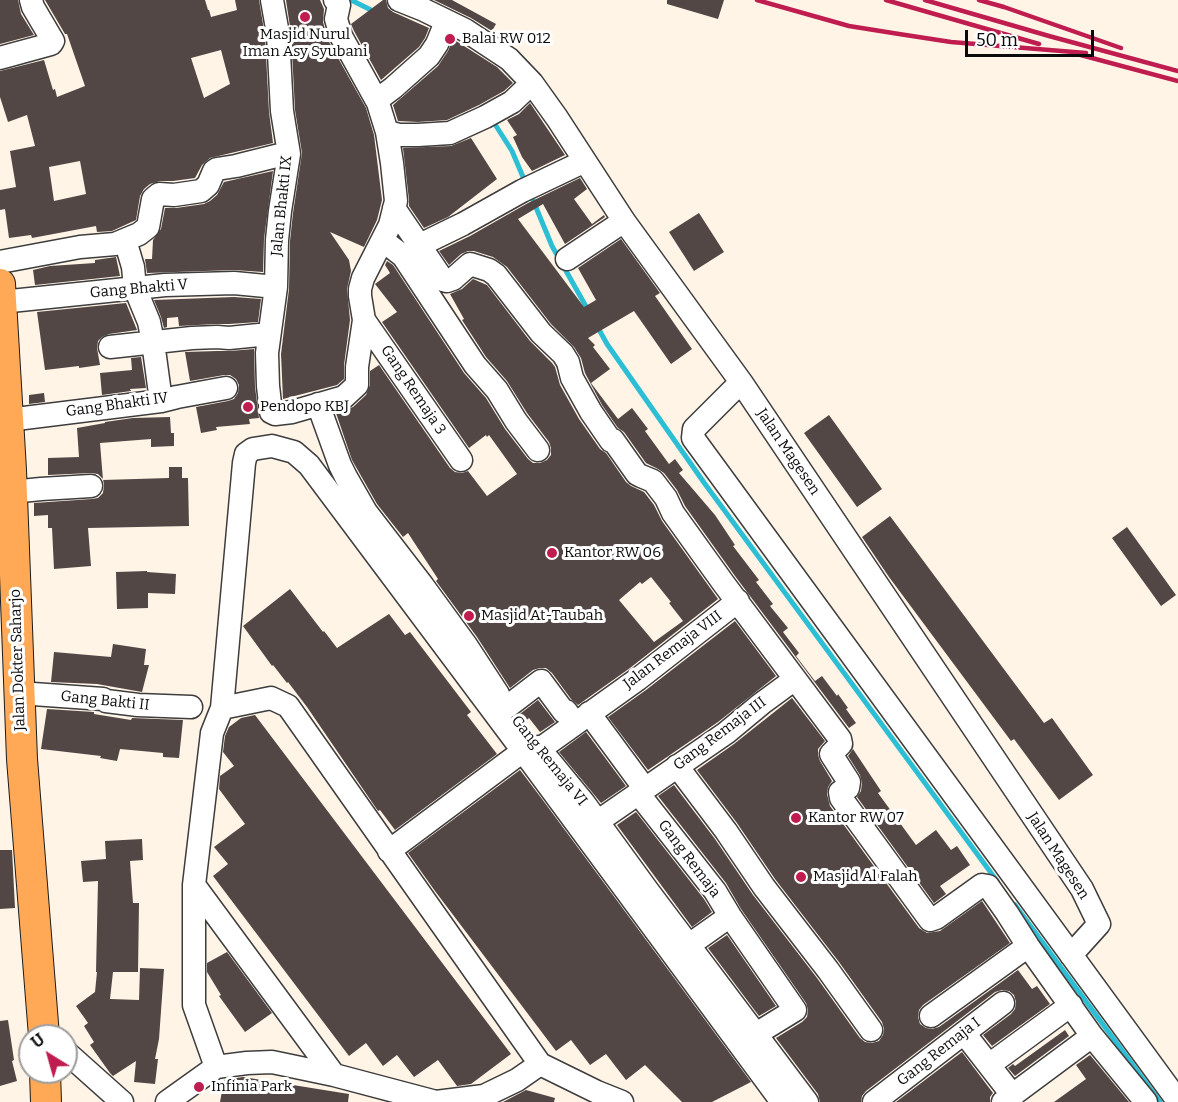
<!DOCTYPE html>
<style>
body{margin:0}
#map{position:relative;width:1178px;height:1102px;overflow:hidden;background:#fff4e6;font-family:Bitter,serif}
canvas{display:block}
.north{position:absolute;left:18px;top:1024px;width:60px;height:60px;box-sizing:border-box;background:#fff;border:2px solid #9d9d9d;border-radius:50%;rotate:323deg;font-size:16px;font-weight:700;line-height:24px;text-align:center;color:#0a0a0a}
.north::after{content:'';display:block;margin:auto;width:21px;height:27px;background:#bf1c50;clip-path:polygon(50% 0,100% 100%,50% 72%,0 100%)}
.scale{position:absolute;left:965px;top:30px;width:129px;height:27px;box-sizing:border-box;border:3px solid #0a0a0a;border-top:0;padding-left:8px;font-size:18px;line-height:21px;white-space:nowrap;color:#0a0a0a;-webkit-text-stroke:4px #fff;paint-order:stroke}
</style>
<div id="map">
<canvas width="1178" height="1102"></canvas>
<div class="north">U</div>
<div class="scale">50 m</div>
</div>
<script>
const c = document.querySelector('canvas').getContext('2d');
c.lineJoin = 'round';
const shape = rows => new Path2D(rows.map(r => 'M' + r).join(''));
function stroke(path, color, width, dash) { c.strokeStyle = color; c.lineWidth = width; c.lineCap = dash ? 'butt' : 'round'; c.setLineDash(dash || []); c.stroke(path); }
function fill(path, color) { c.fillStyle = color; c.fill(path, 'evenodd'); }
function write(font, color, halo, rows, align = 'center') {
  c.font = font + ' Bitter,serif'; c.lineWidth = 6; c.setLineDash([]); c.textBaseline = 'middle'; c.strokeStyle = halo; c.fillStyle = color; for (const [text, x, y, turn = 0] of rows) {
    c.save(); c.translate(x, y); c.rotate((+turn || 0) * Math.PI / 180); c.textAlign = isNaN(turn) ? turn : align; if (halo) c.strokeText(text, 0, 0); c.fillText(text, 0, 0); c.restore();
  }
}
stroke(shape([
 [351,0,375,12],
 [491,118,512,151,526,184],
 [530,193,552,246,588,310],
 [597,326,607,344,705,484,997,881],
 [1015,905,1160,1102]
]), '#2cbed4', 5);
fill(shape([
 [0,0,18,0,21,14,34,35,0,44],
 [45,0,205,0,208,10,209,10,211,17,237,10,235,0,259,0,265,36,269,112,273,143,210,158,202,165,195,178,173,181,160,181,150,184,144,189,140,196,136,220,112,231,97,232,96,226,32,238,31,235,9,238,5,209,0,210,0,190,16,187,10,151,35,146,27,115,8,122,0,97,0,71,44,60,53,90,55,89,57,97,85,86,67,34,65,34],
 [221,50,230,84,204,98,191,58],
 [80,161,86,194,54,201,49,167],
 [286,0,320,0,324,9,323,22,328,40,366,108,374,135,382,200,377,220,364,247,330,232,349,260,351,271,347,289,350,320,344,365,344,379,337,385,283,399,281,354,289,289,290,241,293,213,302,153,295,110,291,33],
 [383,0,386,0,388,8,393,12,429,28,425,38,419,47,381,80,354,31,351,24],
 [434,0,452,0,496,24,492,31,471,18],
 [667,0,724,0,718,19,667,4],
 [453,39,497,67,513,83,504,91,479,105,447,120,418,122,398,121,393,105,438,66,448,51],
 [530,103,565,155,532,171,522,157,513,137,517,135,507,120,519,114],
 [471,138,497,179,448,217,424,228,409,206,409,200,403,148,451,146],
 [273,171,264,239,263,272,234,270,147,273,145,259,152,259,153,240,161,229,165,208,176,208,204,204,210,201,217,195,224,182],
 [580,178,587,189,574,199,592,224,604,215,605,217,565,244,543,204,518,219,584,307,596,300,578,268,621,239,660,293,655,296,692,349,671,364,634,311,588,338,595,345,593,347,610,369,591,383,618,419,632,408,648,429,645,431,669,464,675,459,683,470,679,473,715,515,735,545,733,546,759,580,756,582,773,604,770,606,788,628,783,632,799,653,796,656,815,681,822,676,837,696,838,694,848,708,846,709,856,723,849,728,735,576,685,506,677,490,664,473,658,469,646,463,624,432,618,428,602,405,585,373,581,358,574,347,551,324,507,267,493,257,474,251,468,251,461,254,449,265,439,251,470,236,528,203],
 [699,213,724,252,694,271,669,232],
 [116,257,120,276,35,285,33,270,50,266,95,263,95,260],
 [387,261,393,265,464,373,486,398,505,429,528,459,533,463,540,463,547,460,551,455,551,448,549,442,527,413,507,381,486,357,462,320,464,319,450,294,462,289,473,279,487,285,530,341,552,363,555,367,560,385,579,419,600,449,606,453,626,482,631,486,644,492,654,505,662,521,718,599,630,668,578,705,571,699,552,673,546,668,540,668,533,670,510,688,477,637,436,581,438,579,408,533,403,537,377,504,352,460,336,413,353,407,366,395,370,385,370,371,379,365,450,468,455,472,462,473,468,471,487,496,517,474,489,435,487,437,486,435,469,448,382,322,397,312,375,284,390,273,385,265],
 [651,577,671,602,669,603,683,621,654,642,619,600,640,582,642,584],
 [234,297,261,299,258,322,229,324,216,324,179,326,178,317,167,318,167,327,164,328,161,317,154,300],
 [126,303,137,330,109,334,102,337,98,341,97,348,100,365,79,368,79,366,45,370,37,312],
 [254,349,255,387,259,418,249,419,250,424,216,427,217,430,201,433,196,407,228,401,234,399,238,393,239,385,236,379,230,375,224,375,190,381,185,352,217,351,230,351],
 [141,357,146,388,130,389,131,391,102,395,100,373,132,370,131,358],
 [44,393,45,402,29,404,29,395],
 [829,415,882,489,857,507,804,433],
 [170,417,171,433,174,433,174,446,151,447,151,439,100,443,103,480,169,478,169,467,182,467,182,478,188,478,189,526,88,528,91,566,54,569,52,528,48,528,48,515,34,516,34,503,92,499,98,498,103,493,104,485,103,479,98,474,91,473,48,475,48,458,79,457,77,428,105,423,105,422,133,418],
 [890,516,1044,723,1052,718,1093,775,1059,800,1014,739,1011,741,889,577,862,537],
 [1127,527,1176,595,1161,606,1112,538],
 [147,571,147,572,176,574,175,594,148,593,148,608,117,609,116,572],
 [290,589,323,632,324,631,337,648,389,614,405,635,410,632,471,712,467,715,497,754,395,830,380,810,378,811,307,707,288,682,287,683,273,665,272,666,243,626],
 [735,621,776,676,718,722,648,770,608,717,646,690],
 [113,644,146,649,144,665,149,665,142,692,97,684,51,682,54,652,111,657],
 [792,698,825,741,818,749,818,755,820,761,832,781,828,787,827,794,830,806,919,928,927,933,940,931,982,901,1010,943,923,1005,919,1010,918,1017,920,1024,926,1028,932,1029,939,1027,1018,970,1032,989,1037,986,1050,1004,992,1046,983,1035,1011,1014,1015,1009,1016,1002,1014,995,1009,991,1002,990,995,992,866,1091,862,1096,861,1102,820,1102,818,1094,776,1038,802,1022,807,1017,808,1010,806,1003,741,909,726,883,658,796,674,785,715,839,753,895,817,978,860,1038,865,1042,872,1043,879,1041,883,1035,884,1029,882,1022,839,962,775,879,737,823,697,770,734,744],
 [538,700,555,722,540,732,529,718,522,724,516,717],
 [47,709,94,712,94,714,131,720,132,718,183,720,179,758,163,757,163,753,120,749,117,761,100,758,101,756,41,749],
 [255,715,511,1054,471,1084,457,1086,438,1060,414,1077,397,1055,383,1066,366,1043,349,1056,213,876,228,864,214,847,245,824,219,789,220,776,234,766,223,752,225,736,229,727,241,718],
 [586,732,626,786,601,803,559,752],
 [853,749,881,791,878,793,916,845,936,830,951,850,957,846,970,865,940,886,946,894,934,903,857,797,861,791,862,783,860,775,848,756],
 [520,770,542,799,751,1082,712,1102,682,1102,645,1065,626,1080,606,1054,590,1065,571,1040,556,1051,435,891,408,853],
 [636,812,704,899,712,912,692,927,617,825],
 [142,839,143,860,130,861,133,903,139,903,138,972,113,972,110,999,139,1000,140,968,164,969,159,1039,155,1059,158,1059,155,1084,134,1082,136,1061,113,1076,110,1073,90,1045,94,1042,84,1026,88,1023,76,1006,95,992,97,972,96,972,98,881,83,882,81,861,106,859,105,841],
 [0,850,12,850,15,908,0,909],
 [727,935,776,1006,759,1016,708,948],
 [227,952,272,1013,245,1032,219,996,221,995,207,972,207,963],
 [8,1020,14,1060,12,1061,17,1081,0,1086,0,1021],
 [1065,1030,1069,1036,1015,1076,1008,1068,1013,1064,1015,1066],
 [962,1052,993,1093,990,1097,990,1102,896,1102],
 [1090,1055,1129,1102,1054,1102,1086,1079,1076,1065],
 [243,1077,349,1094,348,1102,220,1102,224,1080],
 [526,1090,555,1098,554,1102,503,1102]
]), '#534746');
const minor = shape([
 [272,0,278,34,282,111,289,154,280,211,277,240,276,287,267,353,268,386,271,412,275,414,292,412,344,397,357,385,357,367,364,320,360,296,360,289,363,278,390,225,396,201,392,163,387,132,378,103,341,36,336,19,339,5,335,0],
 [399,0,424,10,465,30,509,59,532,83,557,118,624,221,741,382,1082,889,1099,924,1071,955],
 [0,58,51,44,53,41,33,7,31,0],
 [377,100,393,88,429,56,437,44,446,22],
 [387,132,399,135,418,135,450,133,485,117,512,102,532,83],
 [394,208,443,280,447,281,453,279,470,264,489,270,496,275,541,333,563,354,568,362,572,378,591,412,611,441,613,440,637,474,641,476,653,481,666,498,673,513,724,584,840,739,841,744,831,754,849,782,848,788,840,792,841,798,930,920,936,918,982,885,988,886,1007,913,1028,946,1092,1036,1146,1102],
 [125,240,133,267,135,288,149,322,153,342,161,401],
 [381,244,390,246,403,256,475,365,497,390,516,421,538,450],
 [420,245,463,224,522,191,585,161],
 [567,259,624,221],
 [0,262,80,247,115,244,139,234,148,227,153,199,159,194,174,195,201,191,208,185,214,171,217,169,236,166,280,155,289,154],
 [1,302,165,285,234,283,276,287],
 [364,320,461,460],
 [110,347,192,338,217,337,229,338,269,334],
 [741,382,694,429,693,438,1178,1101],
 [318,404,340,465,346,477,366,512,423,586,466,645,498,694],
 [8,420,161,401,177,397,226,388],
 [11,492,41,489,91,486],
 [19,693,103,699,106,701,138,705,191,707],
 [507,707,541,681,564,712,566,711,575,723],
 [222,708,271,698,288,706,540,1064,597,1092,622,1102],
 [589,713,645,789],
 [538,747,584,803,648,891,807,1102],
 [540,749,638,679,738,601],
 [677,766,726,831,764,887,828,970,871,1030],
 [638,793,715,891,730,916,795,1010,756,1034],
 [597,822,726,733,761,704,795,679],
 [389,851,523,751],
 [194,885,334,1075],
 [689,945,730,916],
 [931,1016,1028,946],
 [964,1033,1013,1096],
 [66,1052,122,1102],
 [989,1065,1071,1005],
 [216,1067,194,1005,194,885,212,733,222,708,244,463,246,454,253,449,272,446,294,452,309,465,523,751,782,1102],
 [167,1102,216,1067,247,1063,272,1062,334,1075,436,1102,484,1096,517,1080,540,1064],
 [874,1102,1003,1003],
 [1003,1102,1092,1036]
]);
const major = shape([
 [0,284,11,470,22,759,44,1036],
 [45,1072,46,1102]
]);
stroke(minor, '#3d3d3d', 25);
stroke(major, '#1b1b1b', 32);
stroke(minor, '#fff', 22);
stroke(major, '#ffa956', 30);
stroke(shape([
 [757,0,849,26,899,34,951,42,1086,53],
 [886,0,1039,44],
 [925,0,1049,36,1178,71],
 [979,0,1004,7,1121,48],
 [1077,54,1178,81]
]), '#bf1c50', 4.5);
for (const [x, y, r, color] of [
 [305,17,6,"#bf1c50"],
 [450,39,6,"#bf1c50"],
 [248,407,6,"#bf1c50"],
 [552,553,6,"#bf1c50"],
 [469,616,6,"#bf1c50"],
 [796,818,6,"#bf1c50"],
 [801,877,6,"#bf1c50"],
 [199,1087,6,"#bf1c50"]
]) { const dot = new Path2D(); dot.arc(x, y, r, 0, 2 * Math.PI); c.fillStyle = color; c.fill(dot); stroke(dot, '#fff', 2); }
write('15px', '#0a0a0a', '#fff', [
 ["Masjid Nurul",305,35,"center"],
 ["Iman Asy Syubani",305,52,"center"],
 ["Balai RW 012",462,39],
 ["Pendopo KBJ",260,407],
 ["Kantor RW 06",564,553],
 ["Masjid At-Taubah",481,616],
 ["Kantor RW 07",808,818],
 ["Masjid Al Falah",813,877],
 ["Infinia Park",211,1087]
], 'left');
write('15px', '#0a0a0a', '#fff', [
 ["Jalan Bhakti IX",282,206,-84],
 ["Gang Bhakti V",139,289,-5],
 ["Gang Remaja 3",413,390,56],
 ["Gang Bhakti IV",117,405,-8],
 ["Jalan Magesen",788,452,56],
 ["Jalan Remaja VIII",673,650,-37],
 ["Jalan Dokter Saharjo",18,660,-92],
 ["Gang Bakti II",105,701,6],
 ["Gang Remaja III",720,734,-37],
 ["Gang Remaja VI",549,761,51],
 ["Jalan Magesen",1058,856,57],
 ["Gang Remaja",689,859,53],
 ["Gang Remaja I",939,1052,-38]
]);
</script>
